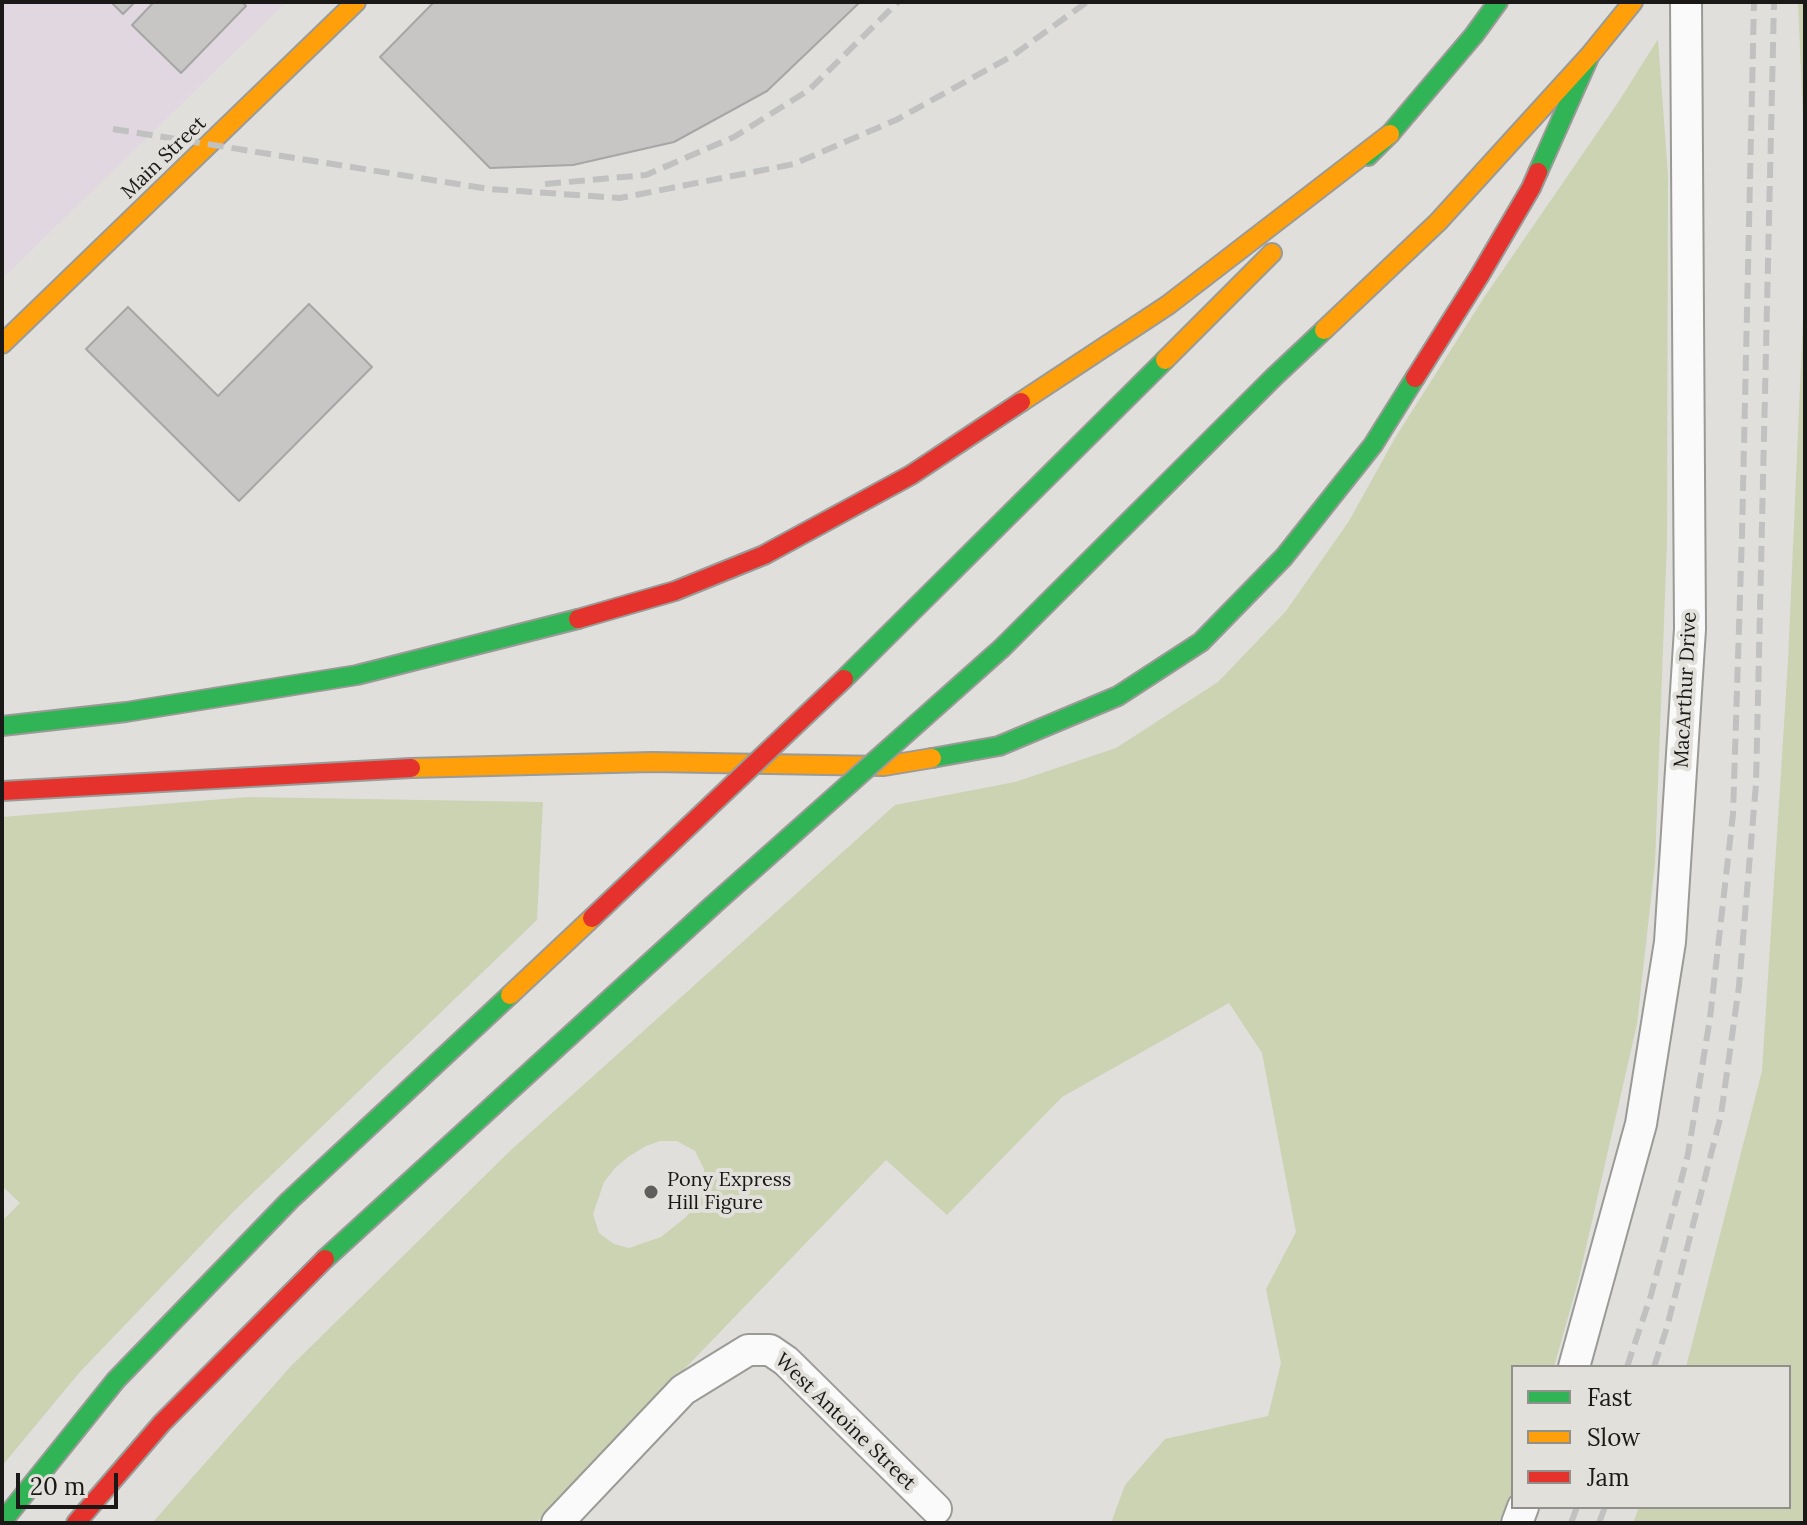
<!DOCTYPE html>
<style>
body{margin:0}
#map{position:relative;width:1807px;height:1525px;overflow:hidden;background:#e0dfdc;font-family:Lora,serif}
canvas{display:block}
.frame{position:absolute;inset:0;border:4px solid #1a1917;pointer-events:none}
.legend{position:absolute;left:1511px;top:1365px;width:280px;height:144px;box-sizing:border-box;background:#e1e0db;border:2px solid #91908d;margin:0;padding:10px 14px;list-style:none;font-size:24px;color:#1a1917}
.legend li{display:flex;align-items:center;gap:16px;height:40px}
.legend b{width:40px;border:2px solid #91908d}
.scale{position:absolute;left:16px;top:1473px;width:102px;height:36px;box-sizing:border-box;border:4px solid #1a1917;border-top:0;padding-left:10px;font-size:24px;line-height:28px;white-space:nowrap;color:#1a1917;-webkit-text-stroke:6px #e1e0db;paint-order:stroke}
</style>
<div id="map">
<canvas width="1807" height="1525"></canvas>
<div class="frame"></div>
<ul class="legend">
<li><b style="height:10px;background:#30b455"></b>Fast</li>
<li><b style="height:10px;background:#ff9f0a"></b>Slow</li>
<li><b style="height:10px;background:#e5322d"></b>Jam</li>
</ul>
<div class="scale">20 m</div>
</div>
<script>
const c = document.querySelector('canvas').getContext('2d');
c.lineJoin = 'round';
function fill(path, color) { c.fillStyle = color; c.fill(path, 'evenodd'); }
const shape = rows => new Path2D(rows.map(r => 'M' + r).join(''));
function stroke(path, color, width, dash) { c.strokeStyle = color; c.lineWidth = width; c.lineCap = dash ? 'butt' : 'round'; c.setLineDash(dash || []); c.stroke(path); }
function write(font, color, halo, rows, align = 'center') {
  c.font = font + ' Lora,serif'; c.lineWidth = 8; c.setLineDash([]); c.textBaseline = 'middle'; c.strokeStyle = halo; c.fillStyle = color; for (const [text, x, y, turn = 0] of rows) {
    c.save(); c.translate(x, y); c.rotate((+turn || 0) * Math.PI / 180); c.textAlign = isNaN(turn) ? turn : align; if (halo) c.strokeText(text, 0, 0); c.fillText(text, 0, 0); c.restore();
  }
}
fill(shape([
 [2,2,286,2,2,279]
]), '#e0d7e0');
fill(shape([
 [1798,2,1805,2,1805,167],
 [1658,39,1668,175,1667,542,1655,863,1637,1024,1579,1278,1554,1367,1513,1367,1513,1490,1498,1523,1111,1523,1125,1485,1165,1439,1268,1416,1281,1363,1266,1289,1296,1232,1262,1053,1229,1003,1062,1097,947,1215,886,1160,536,1523,152,1523,291,1366,512,1149,895,805,1015,782,1116,748,1218,682,1286,611,1349,521,1395,438,1485,296,1617,104],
 [660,1141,677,1141,695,1151,704,1169,705,1185,699,1200,686,1217,661,1237,629,1248,614,1244,599,1233,593,1214,604,1182,615,1168,628,1157,646,1146],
 [1805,271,1805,1523,1633,1523,1639,1507,1789,1507,1789,1367,1686,1367,1762,1071,1788,661],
 [248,797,543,802,537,920,233,1212,79,1373,2,1466,2,1221,20,1203,2,1186,2,817]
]), '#ccd3b3');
const building = shape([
 [111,2,135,2,123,14,111,2],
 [154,2,242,2,246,6,181,73,132,25,154,2],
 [434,2,860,2,767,91,674,142,573,165,490,168,380,57,434,2],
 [309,304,372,367,239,501,86,349,128,307,218,396,309,304]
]);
fill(building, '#c7c6c5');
stroke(building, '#a7a6a6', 2);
const street = shape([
 [1574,1367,1641,1124,1670,942,1690,629,1686,2],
 [557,1523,683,1390,748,1350,770,1350,786,1361,936,1509],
 [1517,1523,1523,1507]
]);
const fast = shape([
 [1368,156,1390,134,1474,35,1498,2],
 [1538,172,1590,55],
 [1002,648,1274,377,1324,330],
 [844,679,1165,360],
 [2,726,126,712,357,675,578,619],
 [932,758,999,746,1118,696,1201,642,1284,557,1373,445,1415,378],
 [325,1259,712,906],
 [2,1522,116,1380,289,1201,510,995]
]);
const slow = shape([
 [1324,330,1438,222,1590,55,1633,2],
 [2,344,356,2],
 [1165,360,1272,253],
 [1021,402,1168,305,1390,134],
 [411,768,652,762,884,766,932,758],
 [510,995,592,918]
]);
const jam = shape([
 [1415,378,1480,275,1531,188,1538,172],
 [578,619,675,591,764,555,911,475,1021,402],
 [2,791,411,768],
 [76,1523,162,1423,325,1259]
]);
stroke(street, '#9a9a97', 34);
stroke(fast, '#9a9a97', 22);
stroke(slow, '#9a9a97', 22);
stroke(jam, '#9a9a97', 22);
stroke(street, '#fafafa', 30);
stroke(fast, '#30b455', 18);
stroke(slow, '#ff9f0a', 18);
stroke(jam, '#e5322d', 18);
stroke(shape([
 [113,129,489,189,620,198,794,164,896,120,1012,56,1087,2],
 [545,184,646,175,734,137,809,90,898,2],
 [1627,1367,1651,1295,1688,1154,1710,1018,1733,814,1742,534,1754,2],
 [1654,1367,1667,1327,1721,1115,1739,986,1756,784,1774,2],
 [1571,1523,1577,1507],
 [1599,1523,1605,1507]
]), '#c1c1c1', 6, [16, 8]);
const fastBridge = shape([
 [712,906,1002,648]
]);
const jamBridge = shape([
 [592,918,844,679]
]);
stroke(fastBridge, '#9a9a97', 22, []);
stroke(jamBridge, '#9a9a97', 22, []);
stroke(fastBridge, '#30b455', 18);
stroke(jamBridge, '#e5322d', 18);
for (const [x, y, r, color] of [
 [651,1192,8,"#5f5e5c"]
]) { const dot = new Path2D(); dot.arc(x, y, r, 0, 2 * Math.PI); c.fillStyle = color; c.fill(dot); stroke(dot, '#e1e0db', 3); }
write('20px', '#1a1917', '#e1e0db', [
 ["Main Street",164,158,-44],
 ["MacArthur Drive",1686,690,-87],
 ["West Antoine Street",845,1422,44]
]);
write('20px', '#1a1917', '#e1e0db', [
 ["Pony Express",667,1180],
 ["Hill Figure",667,1203]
], 'left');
</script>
